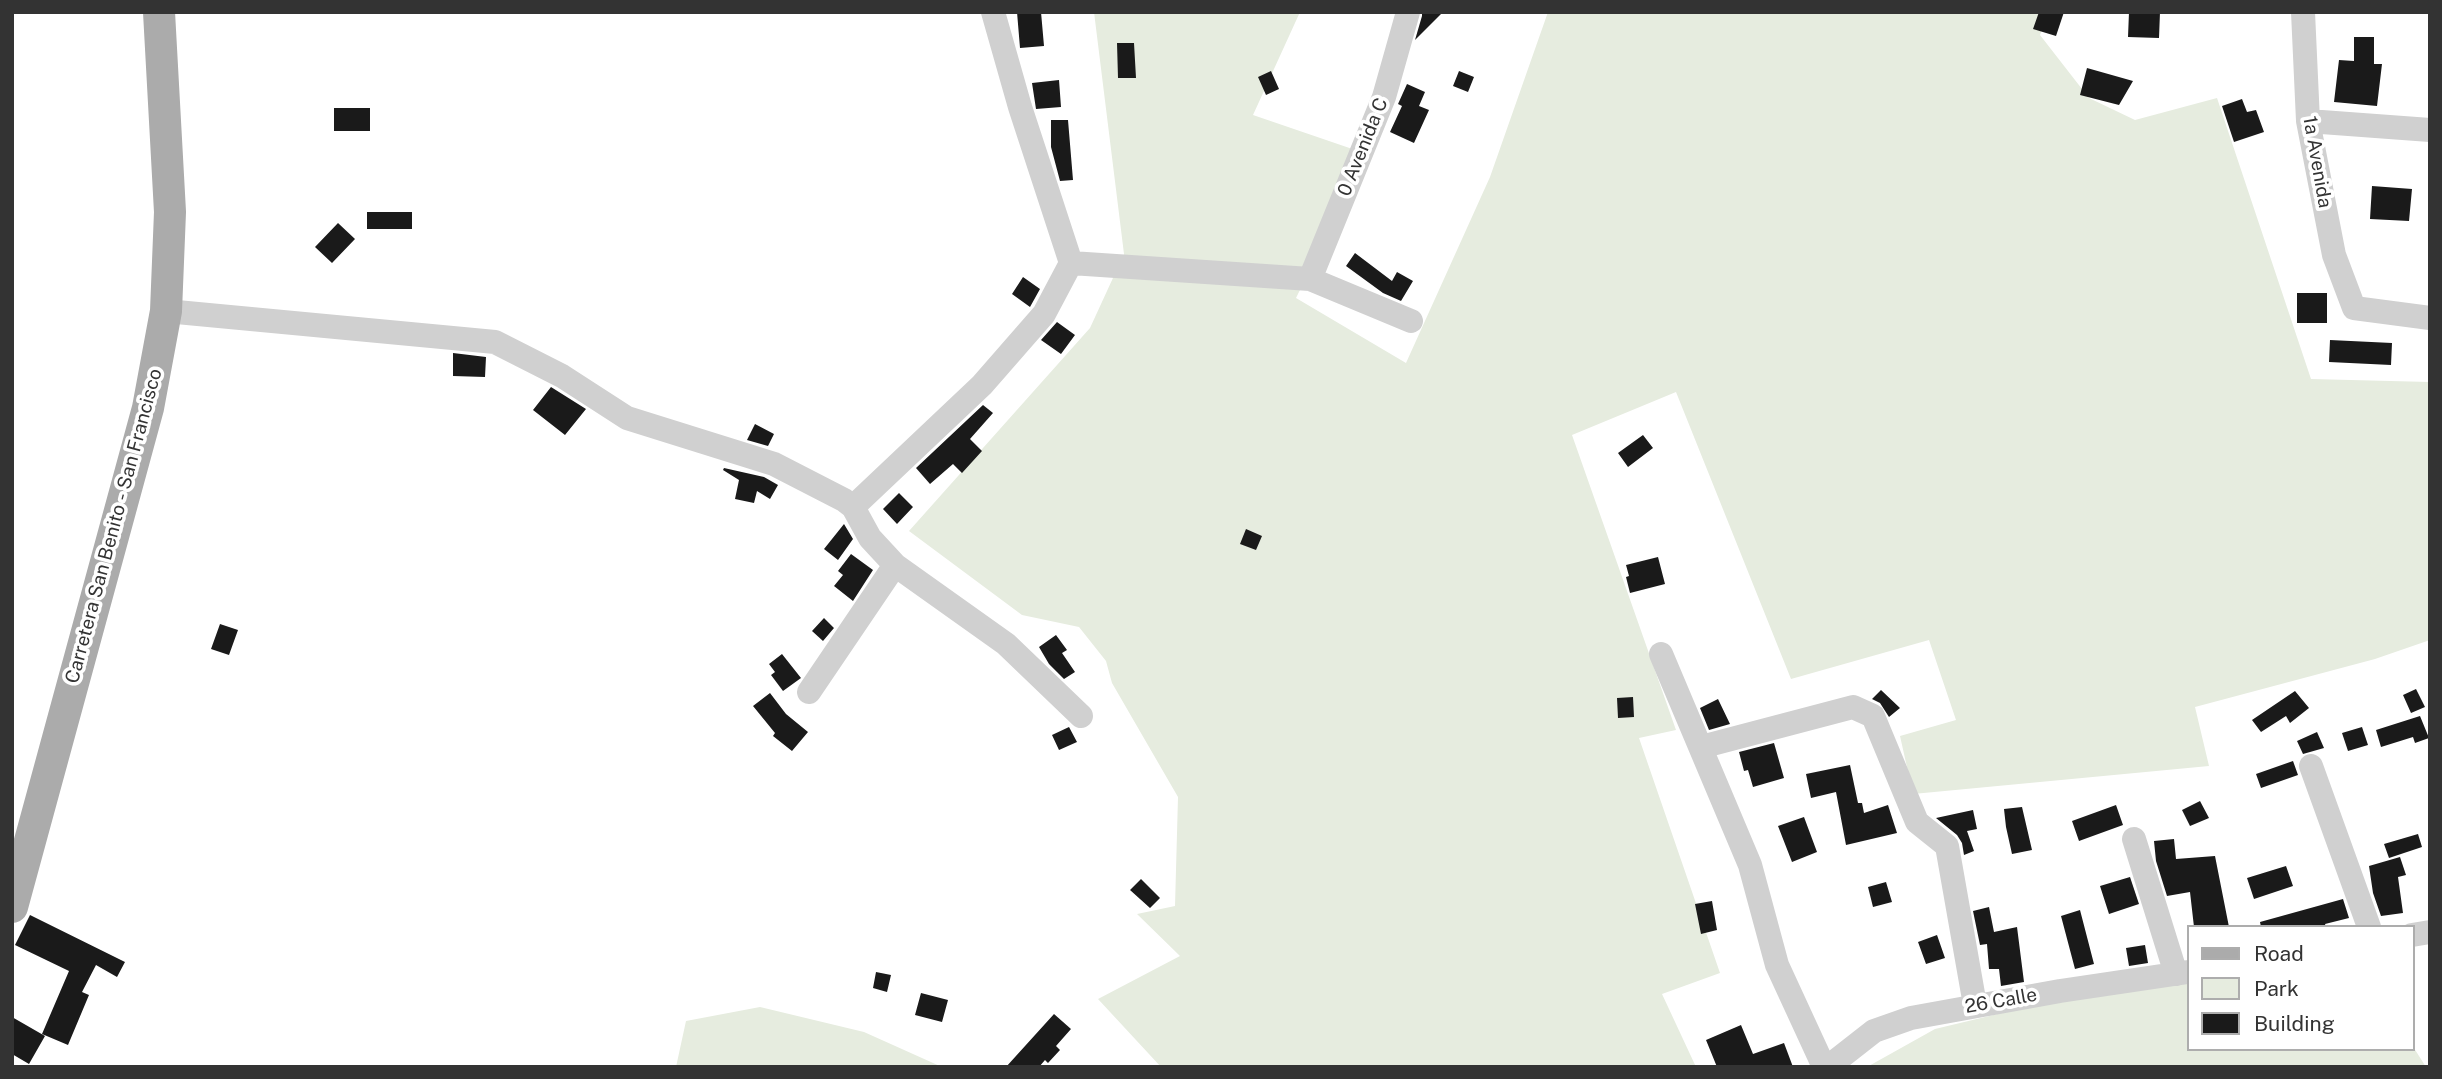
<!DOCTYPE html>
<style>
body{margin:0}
#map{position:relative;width:2442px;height:1079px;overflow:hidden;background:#fff;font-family:"Public Sans",sans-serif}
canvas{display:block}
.frame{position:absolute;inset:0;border:14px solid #333;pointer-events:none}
.legend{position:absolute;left:2187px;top:925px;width:228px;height:126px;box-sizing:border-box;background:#fff;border:2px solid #adadad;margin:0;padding:9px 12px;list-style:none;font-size:21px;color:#333}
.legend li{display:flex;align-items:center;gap:14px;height:35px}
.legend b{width:35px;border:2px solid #adadad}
</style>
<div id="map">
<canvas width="2442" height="1079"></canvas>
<div class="frame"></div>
<ul class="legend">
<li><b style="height:9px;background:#ababab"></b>Road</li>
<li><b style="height:19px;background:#e6ecdf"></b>Park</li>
<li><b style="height:19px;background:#1a1a1a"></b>Building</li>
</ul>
</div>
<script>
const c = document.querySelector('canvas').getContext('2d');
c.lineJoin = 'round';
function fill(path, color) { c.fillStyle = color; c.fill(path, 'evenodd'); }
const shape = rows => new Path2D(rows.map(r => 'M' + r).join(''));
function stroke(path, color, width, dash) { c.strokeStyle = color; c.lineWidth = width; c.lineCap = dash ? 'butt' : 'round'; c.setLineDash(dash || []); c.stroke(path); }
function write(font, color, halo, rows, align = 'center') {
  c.font = font + ' "Public Sans",sans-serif'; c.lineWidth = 7; c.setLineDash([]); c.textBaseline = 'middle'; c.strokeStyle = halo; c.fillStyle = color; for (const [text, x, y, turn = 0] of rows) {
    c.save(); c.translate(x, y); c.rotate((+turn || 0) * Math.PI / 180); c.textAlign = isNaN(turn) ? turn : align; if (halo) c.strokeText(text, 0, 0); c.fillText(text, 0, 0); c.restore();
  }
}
fill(shape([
 [1094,12,1300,12,1253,115,1367,154,1296,298,1406,363,1490,177,1548,12,2049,12,2040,35,2089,98,2135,120,2217,98,2311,379,2430,382,2430,640,2375,659,2195,707,2209,766,1913,794,1900,736,1956,720,1929,640,1791,679,1676,392,1572,435,1676,730,1639,738,1720,973,1662,994,1696,1067,1161,1067,1098,999,1180,956,1137,914,1175,906,1178,797,1112,683,1106,661,1079,627,1022,615,909,531,1090,328,1124,254],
 [2188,979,2188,1049,2412,1049,2412,1045,2426,1067,1867,1067,1935,1029,2077,995],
 [760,1007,864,1032,942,1067,676,1067,686,1021]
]), '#e6ecdf');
fill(shape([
 [1017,12,1041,12,1044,46,1020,48],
 [1422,12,1443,12,1415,40,1422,16],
 [2039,12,2064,12,2056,36,2033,29],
 [2129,12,2160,12,2159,38,2128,37],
 [2354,37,2374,37,2374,64,2382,64,2377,106,2334,102,2339,60,2354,61],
 [1117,43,1134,43,1136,78,1118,78],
 [2087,68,2133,81,2119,105,2080,95],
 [1271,71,1279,89,1266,95,1258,77],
 [1459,71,1474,77,1468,92,1453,86],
 [1059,80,1061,107,1036,109,1032,83],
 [1407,84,1425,92,1419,106,1429,110,1414,143,1390,132,1402,106,1398,104],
 [2242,99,2247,112,2256,110,2264,132,2234,142,2222,106],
 [334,108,370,108,370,131,334,131],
 [1051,120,1068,120,1073,180,1060,181,1051,147],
 [2372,186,2412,189,2409,221,2370,219],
 [367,212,412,212,412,229,367,229],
 [338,223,355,239,332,263,315,247],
 [1355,253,1392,281,1397,272,1413,281,1401,301,1383,293,1346,266],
 [1023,277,1040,289,1030,307,1012,294],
 [2297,293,2327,293,2327,323,2297,323],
 [1057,322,1075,335,1061,354,1041,340],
 [2330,340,2392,343,2391,365,2329,362],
 [453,353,486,357,485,377,453,376],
 [551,387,586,409,565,435,533,410],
 [983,405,993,413,970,439,982,451,962,473,953,464,930,484,916,468],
 [755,424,774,434,768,446,747,440],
 [1643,435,1653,448,1628,467,1618,453],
 [724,468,764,477,778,485,770,499,757,491,754,503,735,499,739,480,723,470],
 [899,493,913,507,897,524,883,509],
 [844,524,853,539,838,560,824,549],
 [1246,529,1262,536,1256,550,1240,544],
 [851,554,873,570,853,601,834,586,843,575,838,571],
 [1658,557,1665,584,1630,593,1626,577,1629,576,1626,565],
 [824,618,834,628,823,641,812,631],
 [220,624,238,630,229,655,211,649],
 [1056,635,1067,650,1062,653,1075,672,1064,679,1049,664,1039,647],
 [782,654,801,678,783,691,771,675,775,672,769,664],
 [2416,689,2425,707,2411,713,2403,695],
 [1881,690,1900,708,1889,717,1880,703,1872,699],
 [2295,691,2309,708,2290,723,2286,716,2261,732,2252,720],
 [770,693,786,714,808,732,792,751,773,736,775,733,753,706],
 [1633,697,1634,717,1618,718,1617,698],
 [1718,699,1730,724,1709,730,1700,708],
 [2420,716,2429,738,2415,743,2413,737,2381,747,2376,730],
 [1069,727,1077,742,1059,750,1052,735],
 [2362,727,2368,745,2348,751,2342,733],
 [2317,732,2324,748,2303,754,2297,741],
 [1774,743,1784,778,1753,787,1748,770,1744,771,1739,752],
 [2293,761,2298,775,2261,788,2256,774],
 [1850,765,1858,803,1862,803,1864,813,1888,805,1897,833,1846,845,1836,792,1811,798,1806,774],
 [2200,801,2209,818,2190,826,2182,810],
 [2116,805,2123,825,2079,841,2072,821],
 [2022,807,2032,850,2012,854,2006,827,2004,809],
 [1973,810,1977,829,1967,831,1974,851,1964,855,1962,843,1957,835,1936,818],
 [1804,817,1817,852,1792,862,1778,826],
 [2418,834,2422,847,2389,858,2384,844],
 [2174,839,2176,859,2215,856,2229,927,2194,927,2190,892,2167,896,2156,861,2154,841],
 [2400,857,2406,875,2398,877,2403,913,2381,916,2373,893,2369,866],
 [2286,866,2293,886,2254,899,2247,878],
 [2130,877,2139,904,2109,914,2100,886],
 [1141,879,1160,898,1150,908,1130,890],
 [1886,882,1892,902,1873,907,1868,887],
 [2343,899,2349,918,2325,924,2326,927,2261,927,2260,922],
 [1712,901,1717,930,1701,934,1695,904],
 [1989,907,1994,932,2017,927,2024,982,2001,986,1999,969,1989,969,1987,944,1980,945,1973,911],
 [2080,910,2094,964,2075,969,2061,916],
 [30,915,125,962,117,977,96,965,82,992,89,995,68,1045,42,1034,69,971,15,945],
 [1937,935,1945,958,1926,964,1918,942],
 [2145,945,2148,963,2129,966,2126,948],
 [876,972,891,975,887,992,873,988],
 [921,993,948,1000,942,1022,915,1015],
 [1054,1014,1071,1029,1056,1046,1060,1050,1048,1063,1045,1060,1039,1067,1006,1067],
 [12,1017,45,1036,29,1064,12,1054],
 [1741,1025,1753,1054,1784,1043,1793,1067,1717,1067,1706,1040]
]), '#1a1a1a');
stroke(shape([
 [2303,12,2308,121,2334,255,2354,308,2430,318],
 [2308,121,2430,130],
 [1071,263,1310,279,1411,321],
 [1310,279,1384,97,1408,12],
 [166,311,495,342,562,376,627,418,774,464,844,500,853,507,870,538,895,565,1006,644,1081,716],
 [853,507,982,385,1044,314,1071,263,1020,107,993,12],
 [1661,654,1750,865,1777,965,1824,1067],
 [809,692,895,565],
 [1701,747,1853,707,1873,716,1917,822,1947,846,1975,1005],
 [2311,766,2369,927],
 [2134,839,2176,974],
 [2412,935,2430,932],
 [1828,1067,1874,1031,1911,1018,2060,991,2188,972]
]), '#d0d0d0', 24);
stroke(shape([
 [12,907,148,408,166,311,170,212,159,12]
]), '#ababab', 32);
write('19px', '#333', '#fff', [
 ["0 Avenida C",1363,147,-68],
 ["1a Avenida",2317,162,80],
 ["Carretera San Benito - San Francisco",114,526,-75],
 ["26 Calle",2001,1001,-10]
]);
</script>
